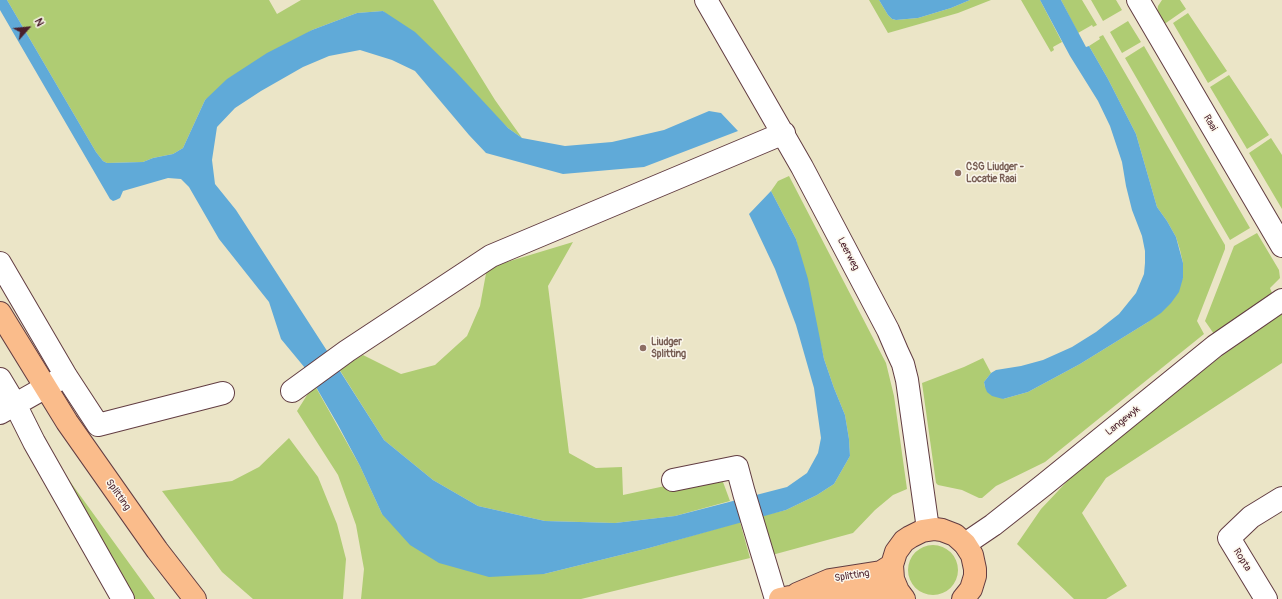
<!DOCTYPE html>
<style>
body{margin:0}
#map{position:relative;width:1282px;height:599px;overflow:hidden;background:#ebe5c7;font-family:Pangolin,sans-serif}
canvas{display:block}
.north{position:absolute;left:8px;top:8px;width:40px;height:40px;-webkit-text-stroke:3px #fbf7ec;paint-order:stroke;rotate:63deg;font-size:11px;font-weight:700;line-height:16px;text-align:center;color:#4a1f2b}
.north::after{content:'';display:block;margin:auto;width:14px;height:18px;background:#4a1f2b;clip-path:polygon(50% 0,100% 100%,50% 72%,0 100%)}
</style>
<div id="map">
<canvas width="1282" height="599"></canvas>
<div class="north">N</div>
</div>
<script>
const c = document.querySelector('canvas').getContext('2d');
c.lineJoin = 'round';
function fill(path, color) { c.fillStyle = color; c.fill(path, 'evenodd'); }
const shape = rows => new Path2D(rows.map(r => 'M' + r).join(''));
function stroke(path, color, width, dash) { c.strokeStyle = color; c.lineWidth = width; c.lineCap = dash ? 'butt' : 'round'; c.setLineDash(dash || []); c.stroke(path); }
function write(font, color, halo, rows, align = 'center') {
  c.font = font + ' Pangolin,sans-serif'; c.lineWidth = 3; c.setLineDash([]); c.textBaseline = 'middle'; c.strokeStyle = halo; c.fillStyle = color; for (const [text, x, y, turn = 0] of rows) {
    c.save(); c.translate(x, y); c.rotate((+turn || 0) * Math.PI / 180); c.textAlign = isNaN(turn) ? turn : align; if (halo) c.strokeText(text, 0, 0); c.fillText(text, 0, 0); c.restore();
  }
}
fill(shape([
 [7,0,269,0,277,14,301,0,433,0,495,100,522,138,508,128,383,11,357,13,312,30,205,100,183,148,173,154,153,158,143,162,107,163,103,161,96,152],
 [869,0,879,0,888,15,892,19,896,20,918,18,951,8,970,0,991,0,958,13,888,33],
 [1021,0,1040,0,1062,42,1053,47,1054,50,1051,52],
 [1061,0,1082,0,1097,25,1093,27,1092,25,1078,33],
 [1091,0,1116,0,1122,10,1103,21],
 [1162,0,1180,0,1186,9,1163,25,1157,14,1158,6],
 [1188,13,1227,71,1208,83,1173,23],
 [1128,21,1141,42,1122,53,1110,32],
 [1103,35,1225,245,1225,249,1197,321,1204,334,1045,462,996,486,982,498,979,498,962,490,938,485,936,483,922,383,964,367,983,358,991,373,984,382,985,387,1003,399,1028,392,1080,364,1148,322,1183,278,1183,263,1180,250,1176,237,1167,221,1157,207,1136,134,1108,79,1089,46,1100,39,1099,37],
 [1144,46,1250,228,1230,240,1125,58],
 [1229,75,1269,135,1247,149,1210,87],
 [1271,138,1282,155,1282,209,1249,153],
 [789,176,886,363,894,396,907,489,893,495,875,510,853,533,772,555,761,516,786,510,817,495,834,484,850,456,849,439,845,415,834,388,824,359,796,239,771,191,778,181],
 [1257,233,1279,270,1280,278,1270,288,1272,293,1214,334,1205,321,1234,246],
 [573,242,548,286,569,453,596,468,622,467,623,495,665,486,723,482,730,501,675,516,615,523,545,521,478,506,433,480,384,440,339,369,363,355,401,374,435,365,467,336,480,306,487,268],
 [1282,313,1282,363,1106,478,1082,513,1127,586,1106,599,1074,599,1017,544,1041,509,1075,473,1219,358],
 [314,384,360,466,382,514,544,574,649,548,740,522,750,558,581,599,361,599,364,569,356,525,338,475,297,411],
 [289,438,318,477,337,524,346,559,343,599,253,599,222,572,162,491,232,481,259,467],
 [48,451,155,599,133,599],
 '908 570a25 25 0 1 1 50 0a25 25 0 1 1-50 0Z'
]), '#afcc73');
fill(shape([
 [0,0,7,0,96,152,103,161,107,163,143,162,153,158,173,154,183,148,205,100,227,79,267,53,312,30,357,13,383,11,415,32,455,71,508,128,522,138,565,146,612,142,664,130,709,111,721,113,738,131,644,167,563,174,486,153,469,135,415,71,392,60,360,50,329,56,303,67,261,91,235,108,217,127,212,160,215,184,236,210,331,357,384,440,433,480,478,506,545,521,615,523,675,516,787,487,807,473,818,453,821,438,814,388,796,325,775,269,749,214,771,191,796,239,808,279,824,359,834,388,845,415,849,439,850,456,834,484,817,495,786,510,649,548,544,574,489,577,439,563,410,545,382,514,360,466,338,425,305,368,281,339,269,302,219,239,189,187,181,179,168,178,123,191,120,198,116,200,113,201,110,199,0,10],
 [879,0,970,0,951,8,918,18,896,20,892,19,888,15],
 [1040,0,1061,0,1086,47,1089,46,1108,79,1136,134,1157,207,1167,221,1176,237,1183,263,1183,278,1179,292,1171,303,1161,313,1148,322,1080,364,1028,392,1003,399,992,396,987,392,985,387,984,382,991,373,996,370,1021,366,1043,360,1072,347,1096,332,1119,314,1136,293,1144,274,1145,263,1145,251,1142,236,1132,210,1126,186,1122,162,1110,126,1098,101,1070,56]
]), '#60aad8');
const minor = shape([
 [706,0,802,167,888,330,897,351,903,364,907,380,928,529],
 [1138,0,1282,246],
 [0,263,66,376,98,425,223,393],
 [0,379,15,404,34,442,123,599],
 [292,391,347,351,491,256,784,133],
 [0,413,62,378],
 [673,480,737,467,744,493,776,599],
 [965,544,993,525,1045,484,1215,346,1282,300],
 [1266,599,1229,538,1251,517,1282,498]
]);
const major = shape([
 [0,313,67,422,157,550,195,599],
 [797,594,830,580,881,572,892,565],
 [780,599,790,597,833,598,884,589,898,591],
 [904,599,898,591,893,579,892,565,896,552,904,541,910,537,922,531,935,529,942,530,955,535,965,544,972,555,975,569,975,576,971,589,963,599]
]);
stroke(minor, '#623d42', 24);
stroke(major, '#623d42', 24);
stroke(minor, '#fff', 22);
stroke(major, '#fabc8b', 22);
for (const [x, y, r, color] of [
 [958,173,4,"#8d6e63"],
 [643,348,4,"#8d6e63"]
]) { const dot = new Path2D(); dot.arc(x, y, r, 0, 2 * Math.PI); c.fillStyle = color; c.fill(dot); stroke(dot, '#fbf7ec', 1.5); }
write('10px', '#4a1f2b', '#fbf7ec', [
 ["Raai",1210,123,60],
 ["Leerweg",848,254,62],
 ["Langewyk",1123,421,-39],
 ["Splitting",118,495,55],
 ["Ropta",1242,560,58],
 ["Splitting",852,576,-9]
]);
write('bold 10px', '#785e54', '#fbf7ec', [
 ["CSG Liudger -",966,167],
 ["Locatie Raai",966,179],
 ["Liudger",651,342],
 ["Splitting",651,354]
], 'left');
</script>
